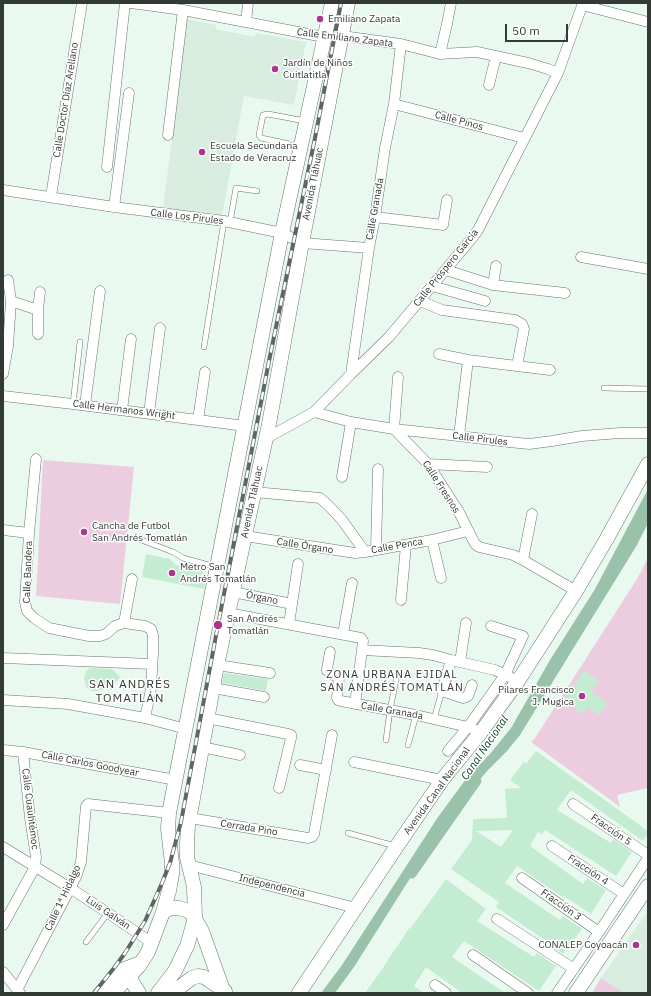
<!DOCTYPE html>
<meta charset="utf-8">
<style>
body{margin:0}
#map{position:relative;width:651px;height:996px;overflow:hidden;background:#eaf9f0;font-family:"IBM Plex Sans",sans-serif}
canvas{display:block}
.frame{position:absolute;inset:0;border:4px solid #333935;pointer-events:none}
.scale{position:absolute;left:505px;top:24px;width:63px;height:18px;box-sizing:border-box;border:2px solid #333935;border-top:0;padding-left:5px;font-size:12px;line-height:14px;white-space:nowrap;color:#333935;-webkit-text-stroke:3px #fff;paint-order:stroke}
</style>
<div id="map">
<canvas width="651" height="996"></canvas>
<div class="frame"></div>
<div class="scale">50 m</div>
</div>
<script>
const c = document.querySelector('canvas').getContext('2d');
c.lineJoin = 'round';
function fill(path, color) { c.fillStyle = color; c.fill(path, 'evenodd'); }
const shape = rows => new Path2D(rows.map(r => 'M' + r).join(''));
function stroke(path, color, width, dash) { c.strokeStyle = color; c.lineWidth = width; c.lineCap = dash ? 'butt' : 'round'; c.setLineDash(dash || []); c.stroke(path); }
function write(font, color, halo, rows, align = 'center') {
  c.font = font + ' "IBM Plex Sans",sans-serif'; c.lineWidth = 3; c.setLineDash([]); c.textBaseline = 'middle'; c.strokeStyle = halo; c.fillStyle = color; for (const [text, x, y, turn = 0] of rows) {
    c.save(); c.translate(x, y); c.rotate((+turn || 0) * Math.PI / 180); c.textAlign = isNaN(turn) ? turn : align; if (halo) c.strokeText(text, 0, 0); c.fillText(text, 0, 0); c.restore();
  }
}
fill(shape([
 [187,19,216,25,216,29,255,37,256,33,306,42,294,105,244,96,222,216,163,209],
 [648,911,648,993,624,993,601,978]
]), '#d8ede0');
fill(shape([
 [43,460,134,467,120,604,36,596],
 [648,558,648,788,617,795,620,807,531,742,535,738,637,579],
 [601,978,624,993,592,993]
]), '#eccde0');
fill(shape([
 [648,489,648,523,637,545,520,735,507,751,488,770,466,796,445,823,354,967,335,993,321,993,342,965,438,817,466,779,490,754,511,728,550,660,595,589]
]), '#9ac2aa');
stroke(shape([
 [412,874,477,781]
]), '#9ac2aa', 9);
fill(shape([
 [146,554,170,559,176,565,203,570,201,578,206,578,204,589,142,577],
 [89,668,112,669,120,677,116,682,112,686,105,689,97,691,92,691,86,687,84,678,86,672],
 [584,670,599,680,591,692,607,703,599,715,587,707,583,714,564,701],
 [224,673,268,679,266,691,222,683],
 [536,751,648,831,648,833,643,841,571,790,557,810,611,843,613,839,632,852,616,876,545,830,542,834,538,832,530,846,583,884,587,878,606,890,591,914,565,897,564,898,517,866,505,883,560,920,563,916,582,929,563,954,545,941,545,940,496,907,499,902,451,869,472,840,473,819,507,818,505,789,521,788,510,780,524,762,526,764],
 [513,830,501,847,476,831],
 [446,879,486,909,477,921,534,957,537,953,556,966,539,991,464,941,452,957,505,993,462,993,426,967,414,986,424,993,365,993,383,968,394,950,395,950,409,928,410,929]
]), '#c3ecd3');
const lane = shape([
 [299,146,261,138,259,135,263,115,268,114,305,121],
 [230,222,236,188,257,191],
 [204,347,224,221],
 [604,388,648,389],
 [73,404,80,342],
 [139,539,173,552,183,558,216,567],
 [434,719,442,691],
 [386,740,390,710,396,680],
 [408,745,416,715],
 [348,833,395,846],
 [86,942,108,913]
]);
const street = shape([
 [131,3,183,10,324,37,342,36,401,44,440,54,477,52,528,63,548,69,558,73],
 [582,5,648,22],
 [246,22,248,3],
 [440,54,447,24,451,3],
 [489,85,496,56],
 [394,104,524,138],
 [168,135,183,10],
 [107,167,125,3],
 [3,190,114,207,224,221,282,233,302,243,369,248],
 [51,196,82,3],
 [114,207,129,93],
 [375,217,443,225,447,200],
 [581,257,648,269],
 [446,270,493,285,565,293],
 [493,285,496,266],
 [432,286,485,301],
 [11,301,38,310],
 [420,301,442,310,515,320,522,324,524,329,517,366,468,360,439,354],
 [38,334,38,310,40,292],
 [517,366,550,370],
 [3,374,8,346,11,301,8,280],
 [351,374,369,248,375,217,385,148,394,104,401,44],
 [398,377,394,429,428,464,459,512,475,544,479,547,513,555,523,560,576,591],
 [3,396,73,404,245,426],
 [85,405,100,291],
 [122,410,131,339],
 [314,412,351,422,394,429,459,436,509,442,529,444,552,441,582,436,620,433,648,433],
 [149,413,160,328],
 [198,420,205,372],
 [459,436,468,360],
 [265,439,314,412,351,374,389,337,473,237,478,230,558,73,583,3],
 [36,459,29,533,25,602,27,611,34,618,49,628,89,636,100,636,106,634,115,626,124,623,145,626,151,629,153,635,153,653,151,689,145,718],
 [428,464,487,467],
 [342,477,351,422],
 [254,492,320,498,330,507,342,520,365,552],
 [3,530,29,533],
 [245,536,355,553,365,552,432,540,468,531],
 [432,540,441,578],
 [376,550,378,469],
 [523,560,532,514],
 [233,592,292,604],
 [401,600,406,545],
 [228,613,361,638,363,641,362,650,419,653,433,655,451,660,495,670,518,681],
 [124,623,132,579],
 [289,624,298,564],
 [343,634,352,583],
 [330,652,327,669,327,671,330,673,339,678,337,698,338,700,341,701,416,715,468,727,481,732],
 [3,658,152,664],
 [451,660,442,691,463,698,466,697,468,696,472,685],
 [460,662,466,623],
 [217,665,270,673],
 [213,688,264,697],
 [3,700,68,704,145,718,186,729],
 [355,704,362,650],
 [207,718,288,734,291,735,291,738,279,788],
 [202,747,240,755],
 [3,750,23,752,176,780],
 [448,751,468,727,505,675,523,636,491,626],
 [354,762,442,780],
 [300,765,326,770],
 [573,804,648,855],
 [190,818,308,838,312,837,314,834,332,735],
 [552,846,624,894],
 [3,847,70,888,108,913,152,943],
 [189,865,356,908],
 [522,878,599,932],
 [497,919,574,969],
 [3,925,35,867,36,857,30,818,23,752],
 [473,955,528,993],
 [3,972,20,993],
 [435,985,446,993],
 [17,990,76,877,81,862,86,806,88,804,169,813],
 [98,993,122,968,143,960],
 [557,993,599,932,648,858]
]);
const secondary = shape([
 [163,912,171,908,179,908,188,911,192,914,202,931,223,990],
 [129,977,139,993],
 [113,993,139,966,148,952,163,912,169,891,172,874,172,863,168,829,169,813,282,233,332,3],
 [158,993,175,971,187,946,195,918,194,887,187,857,187,843,188,826,217,665,269,424,302,243,348,3],
 [169,993,180,987,192,978,198,976,204,977,225,991],
 [299,993,397,846,442,780,481,732,518,681,576,591,606,540,648,464],
 [576,993,648,886]
]);
stroke(lane, '#68756d', 6);
stroke(street, '#68756d', 11);
stroke(secondary, '#68756d', 15);
stroke(lane, '#fff', 5);
stroke(street, '#fff', 10);
stroke(secondary, '#fff', 14);
const rail = shape([
 [94,993,114,968,125,953,145,921,162,883,170,863,181,822,218,625,269,361,315,138,341,3]
]);
stroke(rail, '#5f6762', 4);
stroke(rail, '#fff', 2.5, [8]);
for (const [x, y, r, color] of [
 [320,19,4,"#ac368d"],
 [275,69,4,"#ac368d"],
 [202,152,4,"#ac368d"],
 [84,532,4,"#ac368d"],
 [172,573,4,"#ac368d"],
 [218,625,5,"#ac368d"],
 [582,696,4,"#ac368d"],
 [636,945,4,"#ac368d"]
]) { const dot = new Path2D(); dot.arc(x, y, r, 0, 2 * Math.PI); c.fillStyle = color; c.fill(dot); stroke(dot, '#fff', 1.5); }
write('10px', '#333935', '#fff', [
 ["Emiliano Zapata",328,19],
 ["Jardín de Niños",283,63],
 ["Cuitlatitla",283,75],
 ["Escuela Secundaria",210,146],
 ["Estado de Veracruz",210,158],
 ["Cancha de Futbol",92,526],
 ["San Andrés Tomatlán",92,538],
 ["Metro San",180,567],
 ["Andrés Tomatlán",180,579],
 ["San Andrés",227,619],
 ["Tomatlán",227,631],
 ["Pilares Francisco",574,690,"right"],
 ["J. Mugica",574,702,"right"],
 ["CONALEP Coyoacán",628,945,"right"]
], 'left');
write('10px', '#333935', '#fff', [
 ["Calle Emiliano Zapata",345,38,7],
 ["Calle Doctor Díaz Arellano",66,100,-81],
 ["Calle Pinos",459,121,15],
 ["Avenida Tláhuac",313,184,-79],
 ["Calle Granada",375,209,-80],
 ["Calle Los Pirules",187,217,7],
 ["Calle Próspero García",446,268,-51],
 ["Calle Hermanos Wright",124,410,7],
 ["Calle Pirules",480,439,7],
 ["Calle Fresnos",441,487,57],
 ["Avenida Tláhuac",252,502,-78],
 ["Calle Órgano",305,546,9],
 ["Calle Penca",397,546,-10],
 ["Calle Bandera",28,572,-88],
 ["Órgano",262,598,12],
 ["Calle Granada",392,711,10],
 ["Calle Carlos Goodyear",90,764,11],
 ["Avenida Canal Nacional",437,791,-54],
 ["Calle Cuauhtémoc",30,809,83],
 ["Cerrada Pino",249,828,9],
 ["Fracción 5",611,830,35],
 ["Fracción 4",588,870,34],
 ["Independencia",272,886,14],
 ["Calle 1ª Hidalgo",63,898,-65],
 ["Fracción 3",561,905,35],
 ["Luis Galván",108,913,34]
]);
c.letterSpacing = '1px';
write('11px', '#333935', '#fff', [
 ["ZONA URBANA EJIDAL",392,675],
 ["SAN ANDRÉS TOMATLÁN",392,688]
]);
c.letterSpacing = '0px';
write('italic 11px', '#073b24', '#fff', [
 ["Canal Nacional",485,748,-56]
]);
c.letterSpacing = '1px';
write('12px', '#333935', '#fff', [
 ["SAN ANDRÉS",130,685],
 ["TOMATLÁN",130,699]
]);
c.letterSpacing = '0px';
</script>
